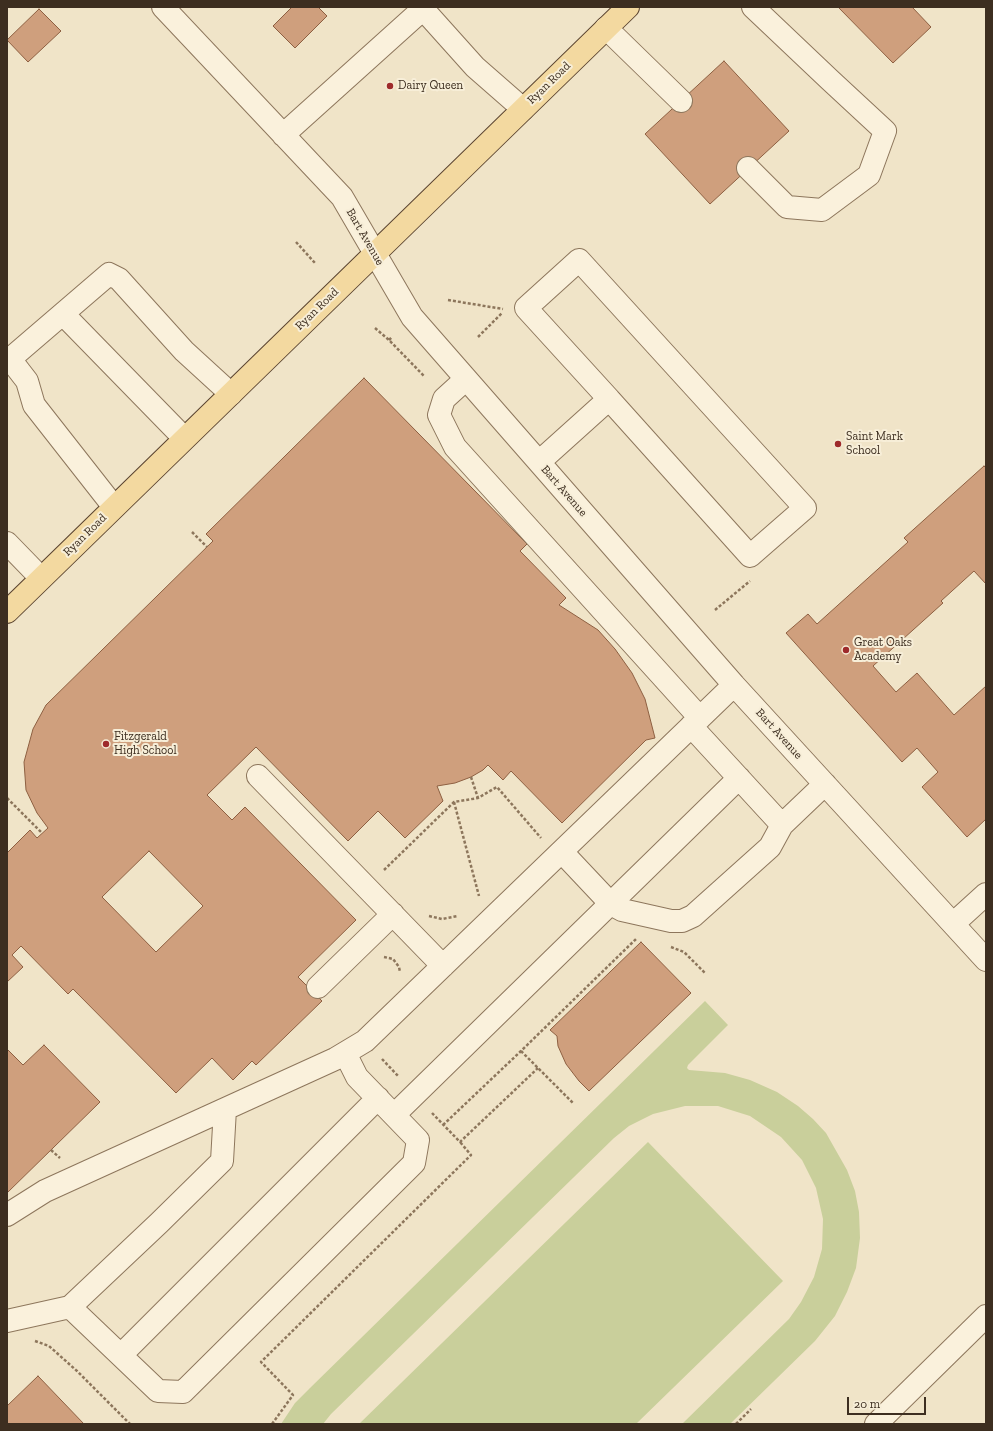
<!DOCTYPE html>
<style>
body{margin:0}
#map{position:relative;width:993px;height:1431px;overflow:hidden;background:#f0e4c8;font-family:"Zilla Slab",serif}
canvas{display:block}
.frame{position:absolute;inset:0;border:8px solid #3d2e20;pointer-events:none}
.scale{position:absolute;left:847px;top:1397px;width:79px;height:18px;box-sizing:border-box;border:2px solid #3d2e20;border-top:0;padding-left:5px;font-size:12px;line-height:14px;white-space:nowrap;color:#3d2e20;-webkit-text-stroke:3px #f7eed8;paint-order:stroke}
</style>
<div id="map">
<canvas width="993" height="1431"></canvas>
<div class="frame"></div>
<div class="scale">20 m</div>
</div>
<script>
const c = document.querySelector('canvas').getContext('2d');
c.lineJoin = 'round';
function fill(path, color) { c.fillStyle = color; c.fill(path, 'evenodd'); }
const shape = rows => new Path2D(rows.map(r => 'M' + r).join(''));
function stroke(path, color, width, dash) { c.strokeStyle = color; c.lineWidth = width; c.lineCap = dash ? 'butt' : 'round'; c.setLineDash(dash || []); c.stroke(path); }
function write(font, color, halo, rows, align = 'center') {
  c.font = font + ' "Zilla Slab",serif'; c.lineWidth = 4; c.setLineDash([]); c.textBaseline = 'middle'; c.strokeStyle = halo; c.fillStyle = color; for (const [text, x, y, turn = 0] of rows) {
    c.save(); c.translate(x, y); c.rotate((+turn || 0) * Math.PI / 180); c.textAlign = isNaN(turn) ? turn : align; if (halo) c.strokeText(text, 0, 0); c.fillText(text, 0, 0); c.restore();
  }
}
fill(shape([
 [705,1001,728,1025,688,1065,687,1068,689,1070,725,1073,750,1080,777,1092,798,1106,813,1119,826,1133,847,1170,855,1191,859,1212,860,1238,856,1268,847,1292,835,1316,815,1341,730,1424,682,1424,789,1319,801,1302,814,1277,822,1249,823,1219,816,1188,802,1160,781,1137,750,1116,718,1106,685,1106,653,1114,629,1126,614,1138,331,1414,323,1424,281,1424,295,1403,310,1388],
 [648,1142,783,1281,636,1424,359,1424]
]), '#c9cf9b');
const building = shape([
 [292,7,318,7,327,16,295,48,273,26,292,7],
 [838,7,912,7,931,27,893,63,838,7],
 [39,9,61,31,28,62,7,40,39,9],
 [724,61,789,131,710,204,645,134,724,61],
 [364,378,527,544,520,551,566,598,559,605,598,630,615,649,632,673,645,699,655,738,646,740,562,823,511,771,503,780,488,765,483,770,471,777,455,783,437,786,443,801,405,838,378,811,348,841,256,747,207,795,232,820,245,807,356,920,298,977,322,1001,256,1065,252,1061,233,1080,212,1058,176,1093,73,989,68,994,21,946,12,955,23,967,7,982,7,853,30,830,37,838,48,828,37,813,26,790,24,762,33,729,46,705,213,541,206,534,364,378],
 [149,851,203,906,156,952,102,897,149,851],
 [984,466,986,468,986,584,974,571,941,601,943,603,873,666,896,692,917,673,954,715,986,686,986,819,967,837,922,787,938,772,917,748,902,762,786,633,808,614,817,624,908,542,904,538,984,466],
 [641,942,691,993,589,1091,579,1081,566,1064,558,1046,557,1036,550,1030,641,942],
 [44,1045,100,1102,7,1193,7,1049,23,1065,44,1045],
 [38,1376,84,1424,7,1424,7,1406,38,1376]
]);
fill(building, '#cf9f7d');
stroke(building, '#8d5f41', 1);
const minor = shape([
 [163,7,342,197,412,317,734,685,986,960],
 [606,28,681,101],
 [283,135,423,9,475,67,523,109],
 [748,168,787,207,822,210,869,175,885,131,830,80,753,7],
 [63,314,184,438],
 [466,379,444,399,439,415,455,447,700,718],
 [539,462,609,399,750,556,805,508,579,260,526,308,609,399],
 [114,507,34,405,27,381,10,359,109,274,119,279,184,351,231,394],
 [7,543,41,578],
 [691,726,782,825],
 [258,776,443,966],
 [562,852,611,904,622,910,671,921,682,921,693,916,770,847,782,825,825,784],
 [953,924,986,894],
 [318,987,393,914],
 [394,1115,739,778],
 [7,1215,45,1191,335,1059,365,1041,734,685],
 [70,1307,158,1391,183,1392,414,1163,418,1140,357,1077,345,1053],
 [7,1321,70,1307,159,1223,222,1161,225,1109],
 [121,1355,378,1098],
 [876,1424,986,1316]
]);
const major = shape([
 [7,612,628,7]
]);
stroke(minor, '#8d765c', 24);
stroke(major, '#5b4430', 24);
stroke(shape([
 [296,242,315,263],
 [448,300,503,309],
 [375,328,389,340,424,376],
 [478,337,502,313],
 [389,340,392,337],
 [192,532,207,547],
 [715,610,750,581],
 [471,777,478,798],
 [7,798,42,833],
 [454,802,479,896],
 [384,870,454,802,478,798,497,787,541,838],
 [429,916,442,919,458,916],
 [671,947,684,952,705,973],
 [384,957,393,959,399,967,400,972],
 [521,1051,574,1104],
 [382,1059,399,1077],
 [432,1113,460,1142,538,1068],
 [443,1125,521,1051,636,939],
 [51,1150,60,1158],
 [35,1341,49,1346,77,1371,130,1424],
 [272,1424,293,1395,261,1362,471,1155,460,1142],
 [736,1424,751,1409]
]), '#8d765c', 2.5, [3, 2]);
stroke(minor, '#faf1dc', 22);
stroke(major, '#f3d9a0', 22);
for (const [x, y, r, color] of [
 [390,86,4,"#9e2a2b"],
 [838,444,4,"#9e2a2b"],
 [846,650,4,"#9e2a2b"],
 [106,744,4,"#9e2a2b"]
]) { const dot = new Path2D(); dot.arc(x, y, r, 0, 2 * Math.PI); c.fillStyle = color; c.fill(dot); stroke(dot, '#f7eed8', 1.5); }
write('12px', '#3d2e20', '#f7eed8', [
 ["Ryan Road",549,83,-44],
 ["Bart Avenue",365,237,60],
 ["Ryan Road",317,309,-44],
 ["Bart Avenue",564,491,49],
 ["Ryan Road",85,535,-44],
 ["Bart Avenue",779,734,48]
]);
write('12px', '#3d2e20', '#f7eed8', [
 ["Dairy Queen",398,86],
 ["Saint Mark",846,437],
 ["School",846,451],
 ["Great Oaks",854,643],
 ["Academy",854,657],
 ["Fitzgerald",114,737],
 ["High School",114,751]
], 'left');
</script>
